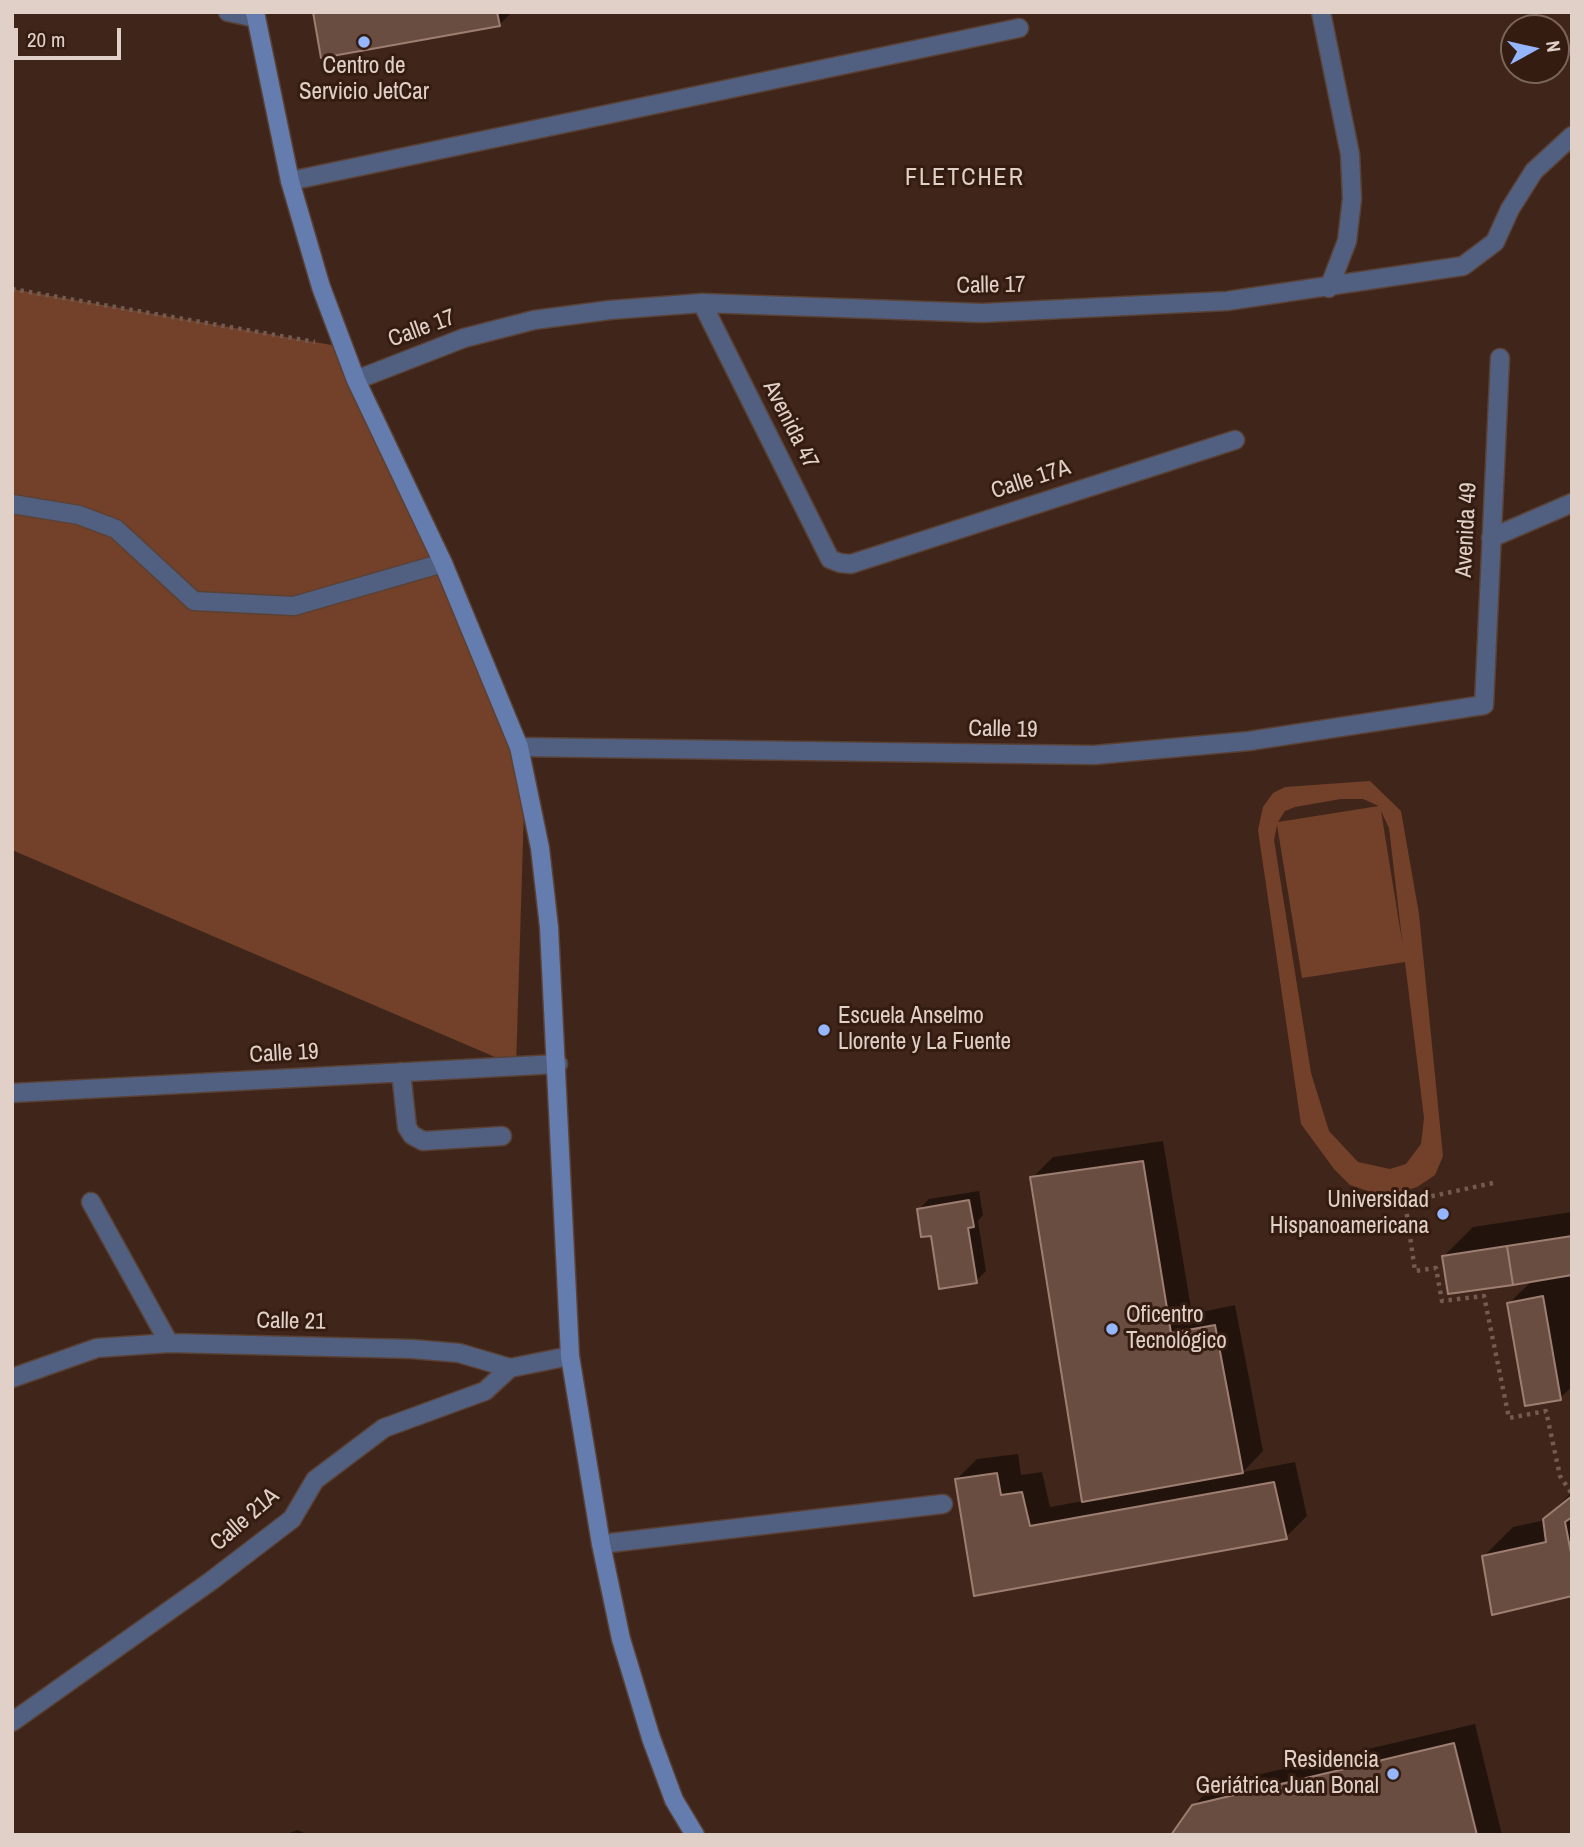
<!DOCTYPE html>
<meta charset="utf-8">
<style>
body{margin:0}
#map{position:relative;width:1584px;height:1847px;overflow:hidden;background:#40261a;font-family:"Archivo Narrow",sans-serif}
canvas{display:block}
.frame{position:absolute;inset:0;border:14px solid #e1d0c8;pointer-events:none}
.north{position:absolute;left:1500px;top:14px;width:70px;height:70px;box-sizing:border-box;background:#351c11;border:2px solid #7a645a;border-radius:50%;rotate:82deg;font-size:19px;font-weight:700;line-height:28px;text-align:center;color:#e1d0c8}
.north::after{content:'';display:block;margin:auto;width:24px;height:32px;background:#95b6fd;clip-path:polygon(50% 0,100% 100%,50% 72%,0 100%)}
.scale{position:absolute;left:14px;top:28px;width:107px;height:32px;box-sizing:border-box;border:4px solid #e1d0c8;border-top:0;padding-left:9px;font-size:21px;line-height:24px;white-space:nowrap;color:#e1d0c8;-webkit-text-stroke:5px #351c11;paint-order:stroke}
</style>
<div id="map">
<canvas width="1584" height="1847"></canvas>
<div class="frame"></div>
<div class="north">N</div>
<div class="scale">20 m</div>
</div>
<script>
const c = document.querySelector('canvas').getContext('2d');
c.lineJoin = 'round';
function fill(path, color) { c.fillStyle = color; c.fill(path, 'evenodd'); }
const shape = rows => new Path2D(rows.map(r => 'M' + r).join(''));
function stroke(path, color, width, dash) { c.strokeStyle = color; c.lineWidth = width; c.lineCap = dash ? 'butt' : 'round'; c.setLineDash(dash || []); c.stroke(path); }
function write(font, color, halo, rows, align = 'center') {
  c.font = font + ' "Archivo Narrow",sans-serif'; c.lineWidth = 6; c.setLineDash([]); c.textBaseline = 'middle'; c.strokeStyle = halo; c.fillStyle = color; for (const [text, x, y, turn = 0] of rows) {
    c.save(); c.translate(x, y); c.rotate((+turn || 0) * Math.PI / 180); c.textAlign = isNaN(turn) ? turn : align; if (halo) c.strokeText(text, 0, 0); c.fillText(text, 0, 0); c.restore();
  }
}
fill(shape([
 [12,289,343,347,525,777,516,1066,12,850],
 [1370,781,1401,811,1419,914,1443,1156,1435,1175,1417,1187,1394,1194,1374,1193,1350,1185,1334,1169,1301,1124,1258,830,1263,807,1273,793,1285,787],
 [1341,799,1363,799,1379,806,1278,822,1285,811,1295,807],
 [1381,811,1389,828,1403,948,1403,947],
 [1277,825,1302,978,1405,962,1424,1118,1421,1144,1406,1164,1390,1169,1358,1162,1329,1131,1311,1073,1274,840]
]), '#73402a');
fill(shape([
 [315,12,512,12,499,25],
 [1163,1141,1192,1314,1235,1305,1263,1451,1243,1472,1295,1462,1307,1516,1286,1537,976,1594,957,1479,977,1459,1018,1454,1021,1475,1042,1472,1050,1507,1083,1501,1032,1178,1053,1157],
 [979,1191,983,1215,978,1221,986,1271,976,1281,932,1234,919,1209,929,1199],
 [1572,1212,1572,1387,1560,1398,1508,1304,1533,1280,1444,1256,1473,1227],
 [1572,1492,1572,1595,1483,1557,1513,1527,1545,1520],
 [1475,1724,1502,1835,1173,1835,1193,1806,1214,1785],
 [297,1830,309,1835,285,1835]
]), '#0007');
const building = shape([
 [313,12,497,12,500,26,321,58,313,12],
 [1143,1161,1171,1333,1215,1325,1243,1473,1082,1502,1030,1177,1143,1161],
 [969,1200,974,1227,968,1228,977,1283,939,1289,931,1236,921,1237,917,1209,969,1200],
 [1572,1236,1572,1275,1513,1285,1507,1246,1572,1236],
 [1507,1246,1513,1285,1448,1294,1442,1256,1507,1246],
 [1543,1296,1561,1400,1525,1406,1507,1303,1543,1296],
 [997,1473,1001,1495,1022,1492,1030,1526,1274,1482,1287,1539,974,1596,955,1479,997,1473],
 [1572,1496,1572,1517,1565,1522,1572,1558,1572,1596,1492,1615,1482,1556,1546,1542,1543,1519,1572,1496],
 [1454,1743,1477,1835,1171,1835,1192,1805,1454,1743]
]);
fill(building, '#6a4d41');
stroke(building, '#9e7e71', 2);
const lane = shape([
 [290,181,1019,28],
 [12,504,79,515,116,529,194,601,294,606,443,563],
 [401,1072,407,1127,412,1135,423,1141,502,1136],
 [12,1093,558,1064]
]);
const street = shape([
 [228,12,256,18],
 [1321,12,1350,154,1352,199,1347,241,1329,288],
 [702,303,830,559,840,563,851,564,1235,440],
 [356,380,464,338,534,320,610,310,702,303,982,313,1227,301,1463,266,1495,242,1510,209,1534,171,1572,136],
 [1491,538,1572,503],
 [519,747,1094,755,1249,741,1484,705,1500,358],
 [91,1202,169,1343],
 [12,1378,97,1348,169,1343,412,1349,459,1353,510,1368,570,1356],
 [601,1544,943,1504],
 [12,1722,211,1581,292,1519,315,1480,384,1428,485,1391,510,1368]
]);
const secondary = shape([
 [255,12,290,181,321,287,356,380,443,563,519,747,540,848,549,927,570,1356,601,1544,621,1639,651,1738,674,1800,695,1835]
]);
stroke(lane, '#5a4136', 21);
stroke(street, '#5a4136', 21);
stroke(secondary, '#5a4136', 21);
stroke(shape([
 [12,289,315,342],
 [1493,1183,1405,1202,1415,1271,1436,1268,1442,1301,1484,1296,1509,1418,1546,1411,1560,1476,1572,1494]
]), '#725b50', 4.5, [3.5, 5]);
stroke(lane, '#516080', 18);
stroke(street, '#516080', 18);
stroke(secondary, '#647cae', 18);
for (const [x, y, r, color] of [
 [364,42,7,"#95b6fd"],
 [824,1030,7,"#95b6fd"],
 [1443,1214,7,"#95b6fd"],
 [1112,1329,7,"#95b6fd"],
 [1393,1774,7,"#95b6fd"]
]) { const dot = new Path2D(); dot.arc(x, y, r, 0, 2 * Math.PI); c.fillStyle = color; c.fill(dot); stroke(dot, '#351c11', 2.5); }
write('23px', '#e1d0c8', '#351c11', [
 ["Centro de",364,67,"center"],
 ["Servicio JetCar",364,93,"center"],
 ["Escuela Anselmo",838,1017],
 ["Llorente y La Fuente",838,1043],
 ["Universidad",1429,1201,"right"],
 ["Hispanoamericana",1429,1227,"right"],
 ["Oficentro",1126,1316],
 ["Tecnológico",1126,1342],
 ["Residencia",1379,1761,"right"],
 ["Geriátrica Juan Bonal",1379,1787,"right"]
], 'left');
write('23px', '#e1d0c8', '#351c11', [
 ["Calle 17",991,286,-1],
 ["Calle 17",422,329,-20],
 ["Avenida 47",790,425,63],
 ["Calle 17A",1031,480,-18],
 ["Avenida 49",1467,530,-87],
 ["Calle 19",1003,730,1],
 ["Calle 19",284,1054,-3],
 ["Calle 21",291,1322,1],
 ["Calle 21A",245,1520,-41]
]);
c.letterSpacing = '2px';
write('24px', '#e1d0c8', '#351c11', [
 ["FLETCHER",965,179]
]);
c.letterSpacing = '0px';
</script>
